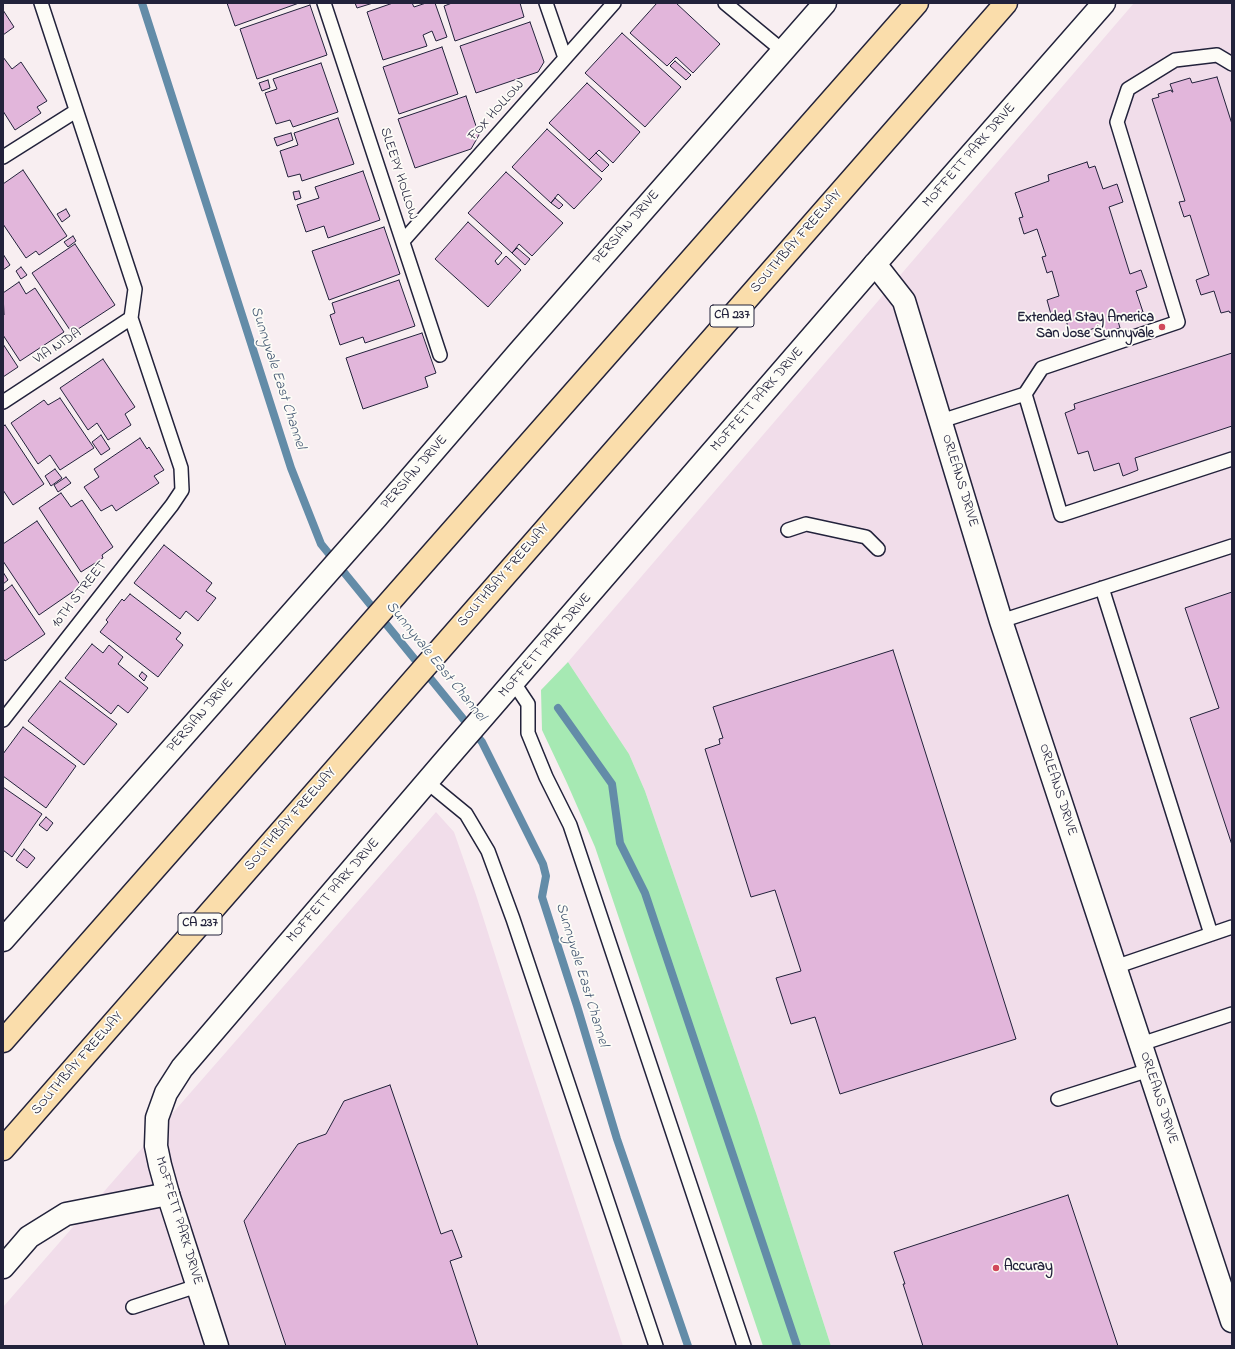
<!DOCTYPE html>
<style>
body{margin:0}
#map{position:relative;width:1235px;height:1349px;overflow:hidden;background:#f8eef1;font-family:"Indie Flower",sans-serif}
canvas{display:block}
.frame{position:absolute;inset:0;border:4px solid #22223b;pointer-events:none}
</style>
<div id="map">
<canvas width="1235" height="1349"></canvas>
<div class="frame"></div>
</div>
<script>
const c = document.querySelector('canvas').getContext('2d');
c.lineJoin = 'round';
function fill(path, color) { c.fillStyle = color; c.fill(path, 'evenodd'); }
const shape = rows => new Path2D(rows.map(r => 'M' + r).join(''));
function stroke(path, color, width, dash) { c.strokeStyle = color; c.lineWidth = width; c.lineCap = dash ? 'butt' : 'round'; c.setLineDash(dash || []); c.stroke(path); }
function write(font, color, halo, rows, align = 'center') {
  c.font = font + ' "Indie Flower",sans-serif'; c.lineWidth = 3.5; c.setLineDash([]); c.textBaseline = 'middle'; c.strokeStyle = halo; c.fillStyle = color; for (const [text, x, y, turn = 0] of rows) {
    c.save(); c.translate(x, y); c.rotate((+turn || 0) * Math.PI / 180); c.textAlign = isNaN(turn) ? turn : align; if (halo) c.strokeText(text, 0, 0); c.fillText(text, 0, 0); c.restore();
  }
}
fill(shape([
 [1134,3,1232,3,1232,1346,831,1346,757,1116,645,791,629,754,568,662],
 [436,812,454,832,476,895,524,1046,623,1346,3,1346,3,1307]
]), '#f1ddea');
fill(shape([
 [568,662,629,754,645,791,757,1116,831,1346,763,1346,595,847,567,783,542,730,541,690]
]), '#a6e9b3');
stroke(shape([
 [142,3,291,468,321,544,482,742,543,864,546,876,542,897,577,1006,617,1139,688,1346],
 [558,708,612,784,620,843,645,893,797,1346]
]), '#638ca8', 8);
const building = shape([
 [227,3,299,3,235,26,227,3],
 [355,3,373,3,357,8,355,3],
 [393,3,412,3,414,7,426,3,435,3,447,37,436,41,432,31,423,35,427,46,383,60,367,12,393,3],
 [452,3,520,3,524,17,455,41,444,6,452,3],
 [657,3,676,3,720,44,693,73,676,57,667,66,630,33,657,3],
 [310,5,327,55,257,79,240,29,310,5],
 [3,10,14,27,3,35,3,10],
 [530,22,544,62,538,72,476,93,460,46,530,22],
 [622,33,681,87,645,127,585,73,622,33],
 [442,47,458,94,399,114,383,67,442,47],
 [3,57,12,69,21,62,47,101,37,107,41,113,15,130,3,111,3,57],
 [675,61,691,75,686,80,670,66,675,61],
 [321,63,338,112,293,127,290,120,276,124,265,93,277,89,273,79,321,63],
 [1217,77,1232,124,1232,312,1230,313,1229,311,1221,313,1214,291,1201,295,1196,280,1209,275,1190,215,1184,217,1179,202,1185,201,1152,99,1159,97,1158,94,1171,90,1172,92,1173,92,1170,84,1190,78,1192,83,1217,77],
 [268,80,270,88,262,91,259,83,268,80],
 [587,83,640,132,613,163,599,150,589,160,549,123,587,83],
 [466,96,479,135,471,149,415,168,398,119,466,96],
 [338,118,354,164,302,181,300,174,288,177,280,151,298,145,294,133,338,118],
 [547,129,602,179,574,209,558,194,551,203,512,167,547,129],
 [291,133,293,140,277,146,274,138,291,133],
 [596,153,609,165,602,172,589,160,596,153],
 [1087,162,1089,168,1095,166,1103,189,1117,184,1123,202,1109,207,1130,274,1141,270,1147,287,1136,291,1143,312,1118,321,1120,328,1098,335,1095,328,1071,336,1064,314,1052,318,1047,300,1059,296,1052,271,1047,273,1042,257,1046,256,1037,229,1024,234,1019,218,1023,217,1015,193,1049,181,1048,175,1087,162],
 [23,170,67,236,39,255,36,251,26,258,3,224,3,184,23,170],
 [363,171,380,220,328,238,324,226,306,232,297,205,319,198,315,187,363,171],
 [506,172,563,223,532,256,519,244,512,253,468,213,506,172],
 [299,191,301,198,295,200,293,192,299,191],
 [555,198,563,205,559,209,551,203,555,198],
 [66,209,70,216,62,222,57,214,66,209],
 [468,222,502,253,495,261,498,265,506,256,521,270,488,307,435,259,468,222],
 [384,227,400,274,329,300,312,251,384,227],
 [73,236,76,241,68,247,64,242,73,236],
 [75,244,115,305,72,333,32,273,75,244],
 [517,248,530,259,525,265,512,253,517,248],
 [3,254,10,265,3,270,3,254],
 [21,267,27,275,21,279,16,271,21,267],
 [399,280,415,326,365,343,363,337,340,345,330,315,335,313,332,303,399,280],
 [19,282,26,294,35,288,64,332,20,361,3,335,3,316,4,315,3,293,19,282],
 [422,333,436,373,425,377,428,387,363,409,346,358,422,333],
 [3,344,18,367,3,377,3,344],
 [1232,353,1232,426,1135,458,1138,470,1123,476,1119,463,1094,471,1088,451,1078,454,1065,413,1075,409,1074,404,1232,353],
 [103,359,135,407,125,414,131,425,108,440,97,423,88,430,60,388,103,359],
 [60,398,94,448,60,470,50,455,38,464,11,423,44,400,48,405,60,398],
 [5,425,44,484,13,505,3,490,3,427,5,425],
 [101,435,110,449,101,455,92,442,101,435],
 [140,438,147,449,149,447,164,470,154,476,159,483,116,511,112,505,101,511,84,487,99,477,94,469,140,438],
 [55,469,62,478,51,486,45,476,55,469],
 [66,477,71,483,58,492,54,485,66,477],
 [61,493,71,507,82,500,113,547,102,555,103,558,81,572,39,508,61,493],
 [37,521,81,586,39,615,3,561,3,544,37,521],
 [164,545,212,583,206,591,216,598,198,621,186,611,180,619,134,583,164,545],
 [3,572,8,580,3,584,3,572],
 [12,585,45,634,5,661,3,658,3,590,4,591,12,585],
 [1232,592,1232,845,1190,718,1219,708,1185,608,1232,592],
 [130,594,181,633,176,639,183,645,158,677,100,632,108,622,106,620,122,599,124,601,130,594],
 [92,644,103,653,109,645,123,657,118,664,148,688,128,713,118,705,111,714,65,678,92,644],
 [893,650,1016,1039,840,1094,815,1017,791,1024,776,978,801,971,775,890,751,897,705,749,720,744,719,739,723,738,713,707,893,650],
 [142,672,147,676,144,681,139,676,142,672],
 [60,681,117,724,84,765,28,721,60,681],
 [23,727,76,766,46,808,3,776,3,754,23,727],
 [3,787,42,814,12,857,3,850,3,787],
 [46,817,53,823,47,831,39,825,46,817],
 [24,849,35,858,27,868,16,860,24,849],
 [390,1085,441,1234,452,1230,462,1257,450,1261,478,1346,286,1346,244,1221,298,1144,326,1134,344,1101,390,1085],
 [1068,1195,1118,1346,923,1346,903,1284,905,1284,894,1252,1068,1195]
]);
fill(building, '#e2b6db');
stroke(building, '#22223b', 1);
const lane = shape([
 [324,3,440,355],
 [546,3,565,58],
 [725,3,783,51],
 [3,157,76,111],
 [403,241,614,3],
 [1025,394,1061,515,1232,459],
 [3,402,131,318],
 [941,421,1025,394,1042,368,1178,322,1117,122,1128,89,1175,60,1217,55,1232,64],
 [788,530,806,524,866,537,878,549],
 [1102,588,1211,934],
 [1001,621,1232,546],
 [514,683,528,704,528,733,546,777,570,825,744,1346],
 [3,720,172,505,182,490,181,468,131,318,135,289,41,3],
 [427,782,466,814,488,851,513,919,656,1346],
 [1115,967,1232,927],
 [1141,1044,1232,1014],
 [1058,1099,1149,1070],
 [133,1307,197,1286]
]);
const street = shape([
 [875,264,904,301,1001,621,1232,1321],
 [3,1267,29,1237,66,1214,168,1194]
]);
const secondary = shape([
 [3,940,376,518,519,352,825,3],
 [217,1346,168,1194,160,1165,156,1146,157,1118,166,1093,182,1068,443,763,875,264,1104,3]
]);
const highway = shape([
 [3,1041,917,3],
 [3,1149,1006,3]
]);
stroke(lane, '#22223b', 16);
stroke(street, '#22223b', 25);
stroke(secondary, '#22223b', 25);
stroke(highway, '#22223b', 25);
stroke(lane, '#fdfcf7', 13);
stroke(street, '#fdfcf7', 22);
stroke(secondary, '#fdfcf7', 22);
stroke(highway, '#faddab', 22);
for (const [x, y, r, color] of [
 [1162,327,4,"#d1495b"],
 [996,1268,4,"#d1495b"]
]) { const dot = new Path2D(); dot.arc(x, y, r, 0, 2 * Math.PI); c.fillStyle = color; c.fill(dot); stroke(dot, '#fdfcf7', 1.5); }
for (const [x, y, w] of [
 [732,316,44],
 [200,924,44]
]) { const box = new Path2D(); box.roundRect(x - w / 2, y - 11, w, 22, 3); c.fillStyle = '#fdfcf7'; c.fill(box); stroke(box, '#22223b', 1); }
write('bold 13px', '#22223b', null, [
 ["CA 237",732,316],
 ["CA 237",200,924]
]);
write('14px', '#22223b', '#fdfcf7', [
 ["FOX HOLLOW",497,111,-48],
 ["MOFFETT PARK DRIVE",970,156,-49],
 ["SLEEPY HOLLOW",398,174,72],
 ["PERSIAN DRIVE",627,228,-49],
 ["SOUTHBAY FREEWAY",797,242,-49],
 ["VIA NIDA",58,347,-33],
 ["MOFFETT PARK DRIVE",758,400,-49],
 ["PERSIAN DRIVE",415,473,-49],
 ["ORLEANS DRIVE",959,481,73],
 ["SOUTHBAY FREEWAY",504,576,-49],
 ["10TH STREET",80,595,-52],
 ["MOFFETT PARK DRIVE",546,646,-49],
 ["PERSIAN DRIVE",201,716,-49],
 ["ORLEANS DRIVE",1057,790,72],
 ["SOUTHBAY FREEWAY",291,820,-49],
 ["MOFFETT PARK DRIVE",334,891,-49],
 ["SOUTHBAY FREEWAY",78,1064,-49],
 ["ORLEANS DRIVE",1158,1098,72],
 ["MOFFETT PARK DRIVE",178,1221,73]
]);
write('bold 14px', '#22223b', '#fdfcf7', [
 ["Extended Stay America",1154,319],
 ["San Jose Sunnyvale",1154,335],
 ["Accuray",1004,1268,"left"]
], 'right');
write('italic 15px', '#435772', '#fdfcf7', [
 ["Sunnyvale East Channel",277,378,72],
 ["Sunnyvale East Channel",435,662,51],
 ["Sunnyvale East Channel",581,975,73]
]);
</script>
